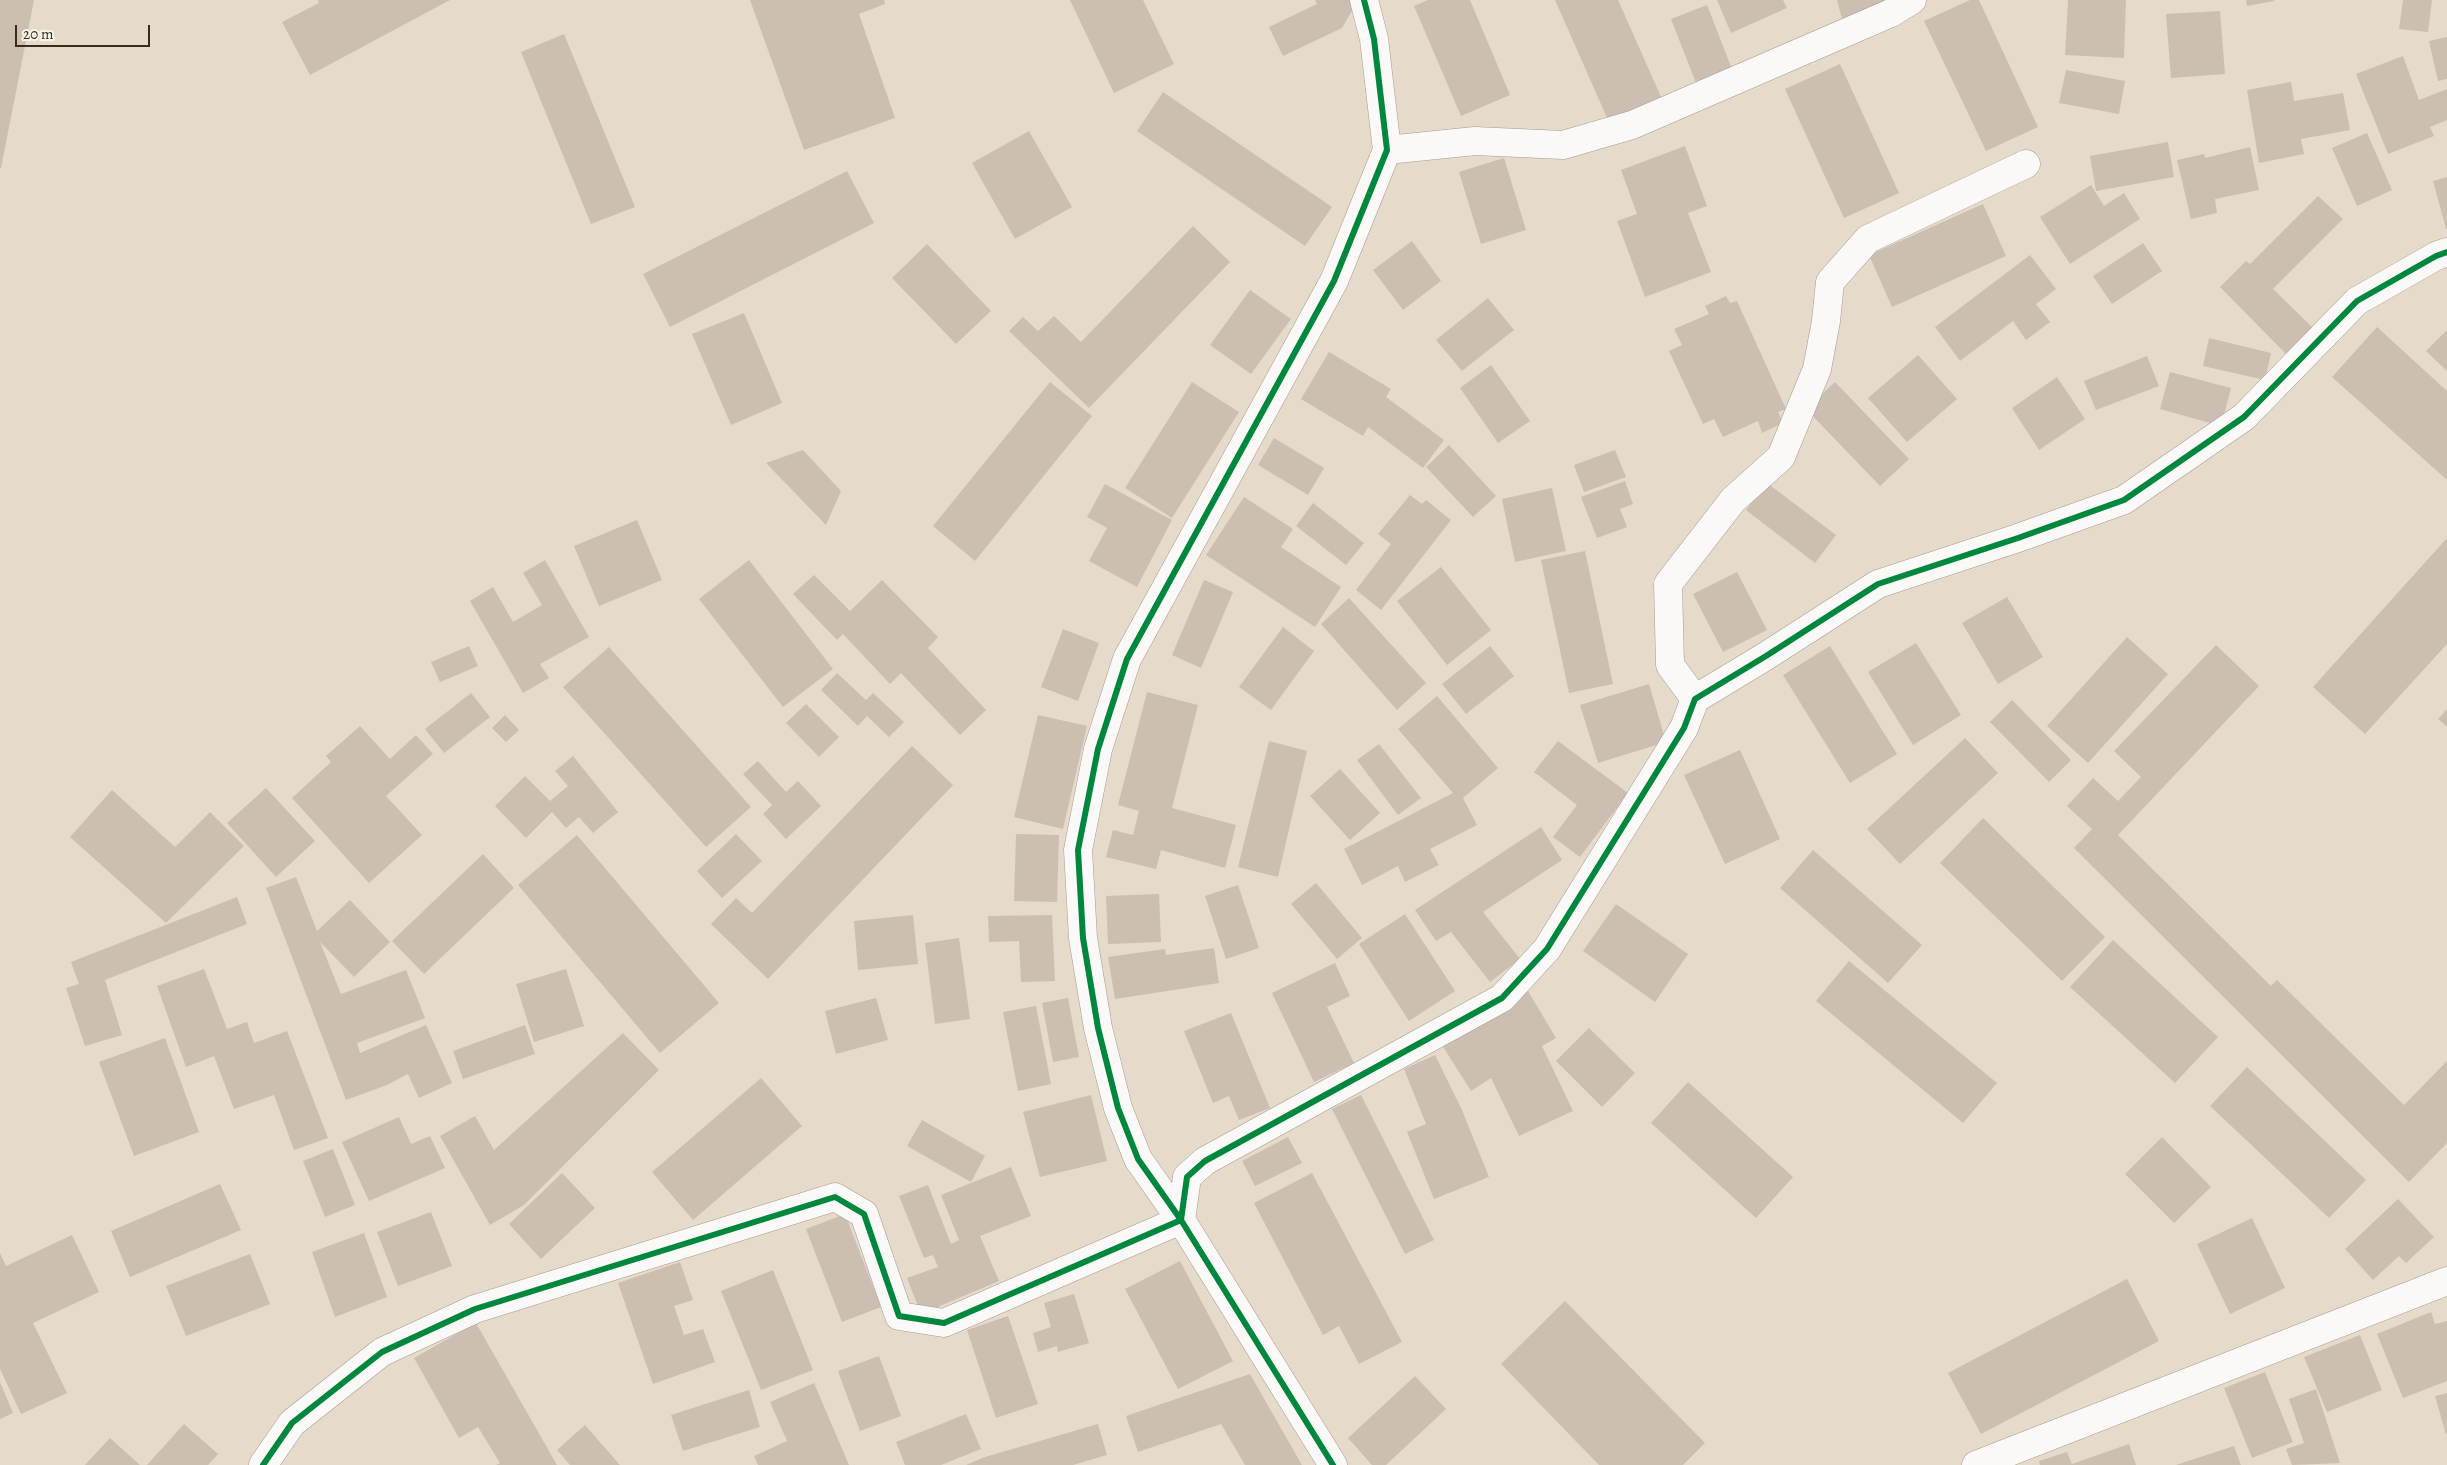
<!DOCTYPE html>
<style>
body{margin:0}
#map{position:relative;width:2447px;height:1465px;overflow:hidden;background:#e6daca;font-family:Alegreya,serif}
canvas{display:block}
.scale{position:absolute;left:15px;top:25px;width:135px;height:22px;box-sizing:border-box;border:2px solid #3b2a1e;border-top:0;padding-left:6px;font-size:15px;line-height:18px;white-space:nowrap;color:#3b2a1e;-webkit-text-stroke:4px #f7f3e8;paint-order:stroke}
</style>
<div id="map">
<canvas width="2447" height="1465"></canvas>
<div class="scale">20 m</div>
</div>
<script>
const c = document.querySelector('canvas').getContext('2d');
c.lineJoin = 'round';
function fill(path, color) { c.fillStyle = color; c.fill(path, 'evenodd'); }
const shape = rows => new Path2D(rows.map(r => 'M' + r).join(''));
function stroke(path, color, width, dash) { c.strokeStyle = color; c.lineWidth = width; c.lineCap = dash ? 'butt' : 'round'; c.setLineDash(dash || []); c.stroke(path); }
fill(shape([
 [0,0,34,0,1,168,0,168],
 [318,0,450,0,310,75,282,22,319,3],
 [750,0,884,0,885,4,859,14,895,118,804,150],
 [1070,0,1143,0,1174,64,1114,93],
 [1315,0,1350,0,1353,9,1342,28,1283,56,1269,27,1317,4],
 [1428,0,1470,0,1510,95,1461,116,1414,6],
 [1555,0,1618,0,1661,97,1608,120],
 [1717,0,1783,0,1787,8,1731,33],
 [1837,0,1892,0,1894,6,1842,19],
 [1970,0,1979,0,2038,127,1986,151,1924,21],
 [2068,0,2126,0,2124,58,2065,55],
 [2246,0,2274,0,2274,1,2247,6],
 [2403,0,2432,0,2428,32,2399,29],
 [1707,5,1732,69,1696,83,1671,19],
 [2220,11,2225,74,2171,78,2166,14],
 [564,34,635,207,591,224,521,52],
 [2447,37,2447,79,2438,81,2429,41],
 [2403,56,2419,100,2447,89,2447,120,2430,127,2434,136,2388,154,2356,74],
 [1840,64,1899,193,1844,218,1785,89],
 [2066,70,2125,81,2119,114,2059,103],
 [2291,82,2294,101,2343,93,2350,130,2301,139,2304,154,2259,163,2247,90],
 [1163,92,1332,207,1305,246,1137,131],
 [1029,131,1072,207,1015,239,972,163],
 [2367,133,2392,190,2357,206,2332,148],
 [2168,142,2174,177,2096,191,2090,156],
 [1685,146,1707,206,1688,213,1711,272,1645,297,1617,221,1637,214,1621,170],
 [2250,147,2259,190,2215,199,2217,213,2191,219,2177,160,2204,154,2205,158],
 [1504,158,1526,230,1481,244,1459,172],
 [847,171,874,223,670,327,643,274],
 [2447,177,2447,229,2446,229,2433,181],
 [2091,185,2104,206,2124,193,2140,219,2070,264,2040,217],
 [2318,196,2343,219,2273,289,2313,328,2286,354,2220,287,2246,261,2250,264],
 [1983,204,2006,256,1892,307,1869,255],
 [1193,226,1230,262,1089,408,1009,331,1023,317,1038,331,1054,316,1081,342],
 [1412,241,1441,281,1403,310,1373,270],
 [2143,243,2162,271,2112,304,2093,276],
 [927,244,991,311,956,344,892,278],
 [2030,255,2056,289,2036,304,2050,322,2026,340,2013,321,1960,361,1935,327],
 [1250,290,1291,319,1251,374,1210,345],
 [1726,296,1730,303,1737,301,1786,409,1778,412,1783,423,1762,433,1758,421,1723,437,1714,419,1703,424,1669,351,1682,345,1674,329,1709,314,1705,306],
 [1488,298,1514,330,1462,371,1436,340],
 [744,313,782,403,731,425,692,334],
 [2377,327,2447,391,2447,480,2332,377],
 [2447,330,2447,371,2426,351],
 [2209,338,2271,353,2265,380,2203,366],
 [1329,352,1391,389,1386,397,1444,440,1423,468,1368,427,1363,436,1301,399],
 [1918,355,1957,399,1907,442,1868,398],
 [2147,356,2159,386,2096,410,2084,381],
 [1491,365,1530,421,1498,443,1460,388],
 [2170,372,2231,388,2221,426,2160,409],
 [2057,377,2085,419,2039,450,2012,408],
 [1050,382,1092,416,975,561,933,526],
 [1192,382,1239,412,1172,518,1125,488],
 [1835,382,1909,459,1880,486,1806,409],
 [1274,438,1324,468,1308,495,1258,465],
 [1449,445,1496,496,1473,517,1426,467],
 [803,450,841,491,826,525,766,463],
 [1615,450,1626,477,1584,492,1574,465],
 [1625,481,1633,504,1620,509,1627,527,1597,538,1581,497],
 [1767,483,1836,535,1815,563,1746,510],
 [1105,484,1172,520,1137,587,1089,561,1107,528,1087,517],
 [1552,488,1566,551,1515,562,1502,499],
 [1410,495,1422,504,1426,500,1451,520,1381,610,1356,590,1391,544,1378,534],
 [1244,497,1293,529,1281,547,1341,587,1315,627,1206,555],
 [1313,503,1364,543,1346,565,1296,526],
 [637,520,662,580,599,606,574,546],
 [2447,538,2447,644,2365,734,2313,687],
 [1585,551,1613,684,1569,693,1541,560],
 [545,560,589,637,540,664,549,678,523,693,470,601,493,587,513,622,542,605,523,573],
 [749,560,833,669,783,707,699,599],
 [1441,567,1491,630,1447,665,1397,601],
 [1737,572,1767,630,1723,652,1693,594],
 [814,575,850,611,882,580,938,637,928,648,986,710,960,735,901,673,890,684,843,634,837,640,793,594],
 [1204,580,1233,592,1201,668,1172,655],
 [2007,597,2043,657,1998,684,1962,623],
 [1349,598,1426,683,1397,710,1321,624],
 [1283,627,1314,651,1271,710,1239,687],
 [1063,629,1099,643,1078,701,1041,687],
 [2127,637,2168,674,2088,763,2047,726],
 [1916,643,1961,715,1913,745,1868,672],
 [2216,645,2259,686,2118,835,2271,986,2277,980,2404,1105,2447,1061,2447,1143,2409,1182,2074,848,2092,829,2067,806,2093,778,2118,801,2141,777,2114,751],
 [469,646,478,666,440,682,431,662],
 [1490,646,1514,676,1466,714,1442,684],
 [1830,646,1897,754,1850,783,1783,675],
 [609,647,751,807,706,847,563,687],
 [837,673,866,700,873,693,904,722,889,737,867,716,858,726,821,690],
 [1649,684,1666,742,1598,763,1580,705],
 [1147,692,1198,705,1172,808,1236,825,1225,868,1161,850,1156,869,1106,857,1113,830,1133,835,1139,811,1118,805],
 [471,693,490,717,444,753,425,729],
 [1437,696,1498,768,1463,798,1477,825,1430,849,1439,865,1405,882,1398,866,1362,885,1344,849,1453,793,1398,729],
 [2012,700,2071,760,2049,782,1990,722],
 [806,704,839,737,819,757,786,723],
 [2447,709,2447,727,2438,719],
 [505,715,519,730,506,742,492,728],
 [1038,715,1087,726,1063,829,1014,817],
 [360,726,390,759,416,735,433,754,386,796,422,835,369,883,292,798,331,762,326,756],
 [1965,738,1998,773,1900,864,1867,829],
 [1269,741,1307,751,1278,877,1238,867],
 [1558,741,1628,793,1580,857,1553,837,1577,805,1534,772],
 [1379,744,1421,798,1398,815,1357,760],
 [912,746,953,785,768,979,711,924,736,898,752,913],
 [1740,750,1780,839,1725,864,1684,775],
 [573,756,618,812,593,833,579,817,566,828,552,812,526,838,495,806,525,776,550,801,568,786,555,771],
 [758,761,786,792,798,781,821,806,786,839,763,814,772,805,743,774],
 [1340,769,1380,813,1350,840,1310,796],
 [266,788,315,841,276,877,227,823],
 [112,790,175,847,210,812,244,846,166,923,70,837],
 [1983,818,2105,937,2062,981,1940,863],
 [1541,827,1562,860,1483,912,1520,959,1490,982,1451,932,1436,941,1415,910],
 [736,834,762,861,722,898,697,871],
 [1016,834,1059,835,1057,902,1014,901],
 [577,835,719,1003,660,1053,518,885],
 [1813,850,1922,945,1888,983,1780,888],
 [483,854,514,888,424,974,392,941],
 [296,877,317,931,350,900,390,942,354,977,320,942,341,994,406,970,425,1018,357,1043,360,1053,426,1025,452,1083,419,1098,408,1074,387,1085,346,1100,266,888],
 [1316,883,1362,938,1337,959,1291,904],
 [1238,885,1259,948,1226,959,1205,896],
 [1159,894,1161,942,1108,944,1106,896],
 [237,897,247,924,105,980,122,1035,85,1046,66,988,79,984,71,962],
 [1616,904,1688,954,1655,1002,1583,951],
 [1405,914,1455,991,1409,1021,1359,944],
 [913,915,918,964,858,970,854,921],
 [1052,915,1055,981,1021,982,1019,941,989,942,988,916],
 [959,938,970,1019,935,1024,925,943],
 [2113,940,2218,1037,2175,1083,2070,987],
 [1214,948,1219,983,1115,999,1108,957,1165,949,1166,955],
 [1849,961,1997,1083,1963,1123,1816,1001],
 [1335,963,1350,996,1327,1007,1354,1063,1314,1082,1272,993],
 [204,969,227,1029,247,1022,254,1043,287,1031,328,1138,294,1150,274,1095,234,1109,214,1056,186,1067,157,986],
 [566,969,584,1026,534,1042,516,984],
 [1528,991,1556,1038,1542,1046,1573,1111,1519,1136,1491,1078,1471,1091,1442,1045],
 [876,998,888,1040,836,1054,825,1011],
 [1068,998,1079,1057,1053,1062,1042,1003],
 [1036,1006,1051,1084,1018,1091,1003,1012],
 [1231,1013,1270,1108,1239,1120,1229,1096,1213,1103,1184,1031],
 [525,1025,535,1054,463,1079,453,1051],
 [1589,1028,1635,1073,1602,1107,1556,1061],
 [623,1033,659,1070,524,1205,490,1225,440,1136,475,1116,494,1150],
 [165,1038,199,1132,134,1156,99,1062],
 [1435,1055,1462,1110,1489,1177,1434,1199,1407,1132,1426,1124,1404,1069],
 [2247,1067,2366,1180,2329,1218,2210,1106],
 [761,1078,802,1126,693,1220,652,1172],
 [1688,1082,1793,1177,1756,1218,1651,1123],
 [1091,1095,1107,1161,1040,1177,1023,1112],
 [1361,1095,1434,1240,1405,1254,1332,1109],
 [399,1117,411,1144,430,1136,445,1168,369,1201,342,1142],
 [922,1120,985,1156,971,1182,907,1146],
 [1288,1137,1302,1163,1255,1186,1242,1161],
 [2162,1137,2211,1187,2174,1223,2125,1174],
 [333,1149,355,1205,325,1217,303,1161],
 [1011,1167,1031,1216,980,1236,999,1281,921,1314,907,1278,938,1267,933,1255,924,1258,899,1196,928,1185,951,1244,959,1240,941,1195],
 [562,1173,595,1208,541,1259,509,1224],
 [1312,1173,1402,1342,1359,1364,1339,1326,1323,1335,1254,1203],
 [220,1184,241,1230,130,1277,111,1231],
 [2398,1199,2434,1237,2406,1263,2399,1256,2373,1280,2345,1249],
 [431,1212,452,1266,398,1286,377,1232],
 [845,1214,881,1307,842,1322,806,1229],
 [2252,1218,2285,1288,2230,1314,2197,1244],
 [364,1233,387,1297,335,1317,312,1252],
 [72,1235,99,1292,33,1323,67,1393,21,1414,0,1369,0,1253,6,1266],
 [250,1254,270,1304,186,1336,166,1286],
 [1180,1261,1233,1361,1178,1389,1125,1289],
 [680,1262,693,1300,674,1306,684,1335,703,1329,715,1362,653,1384,618,1283],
 [773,1270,813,1370,761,1390,721,1291],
 [2127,1279,2159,1341,1981,1434,1948,1373],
 [1074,1294,1089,1343,1058,1352,1057,1346,1038,1352,1033,1333,1051,1327,1044,1303],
 [1565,1301,1705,1443,1683,1465,1599,1465,1501,1364],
 [2431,1312,2435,1324,2447,1321,2447,1381,2403,1398,2377,1334],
 [1008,1316,1038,1404,996,1418,967,1330],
 [476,1323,521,1402,557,1465,496,1465,500,1463,478,1427,459,1438,414,1358],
 [2360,1335,2382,1390,2327,1412,2304,1357],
 [879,1356,901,1416,860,1431,838,1371],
 [2265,1372,2293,1442,2252,1458,2224,1388],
 [1250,1374,1302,1465,1245,1465,1221,1424,1138,1452,1126,1416],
 [1415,1376,1446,1409,1386,1465,1372,1465,1348,1438],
 [0,1382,13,1413,0,1419],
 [814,1383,849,1465,758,1465,754,1456,787,1441,770,1402],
 [2316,1389,2340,1463,2292,1465,2286,1449,2304,1443,2289,1399],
 [749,1390,760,1427,683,1451,671,1415],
 [2447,1393,2447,1434,2446,1434,2435,1396],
 [966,1414,981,1449,941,1465,905,1465,896,1442],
 [184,1424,218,1454,208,1465,147,1465],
 [1098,1424,1107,1455,1073,1465,966,1465,985,1457],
 [585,1425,620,1465,570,1465,557,1450],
 [110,1438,140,1465,85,1465],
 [2129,1444,2136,1465,2040,1465,2039,1461,2067,1452,2072,1464],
 [2234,1446,2241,1465,2176,1465]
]), '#cdbeb2');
const minor = shape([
 [1387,150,1475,141,1563,145,1632,125,1891,13,1912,0],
 [1695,699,1670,665,1668,584,1733,500,1781,457,1817,369,1826,321,1830,282,1868,239,2026,164],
 [263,1465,292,1423,382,1352,475,1309,835,1197,864,1214,899,1316,944,1323,1181,1220,1187,1177,1205,1161,1502,998,1547,949,1684,728,1695,699,1766,656,1878,584,2018,538,2124,500,2244,417,2357,301,2436,256,2447,252],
 [1333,1465,1181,1220,1138,1159,1118,1108,1098,1028,1083,938,1078,850,1098,749,1127,659,1334,281,1387,150,1374,39,1364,0],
 [1976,1465,2447,1281]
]);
stroke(minor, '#a59b91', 29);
stroke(minor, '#fbf9f7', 28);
stroke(shape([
 [263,1465,292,1423,382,1352,475,1309,835,1197,864,1214,899,1316,944,1323,1181,1220,1187,1177,1205,1161,1502,998,1547,949,1684,728,1695,699,1766,656,1878,584,2018,538,2124,500,2244,417,2357,301,2436,256,2447,252],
 [1333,1465,1181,1220,1138,1159,1118,1108,1098,1028,1083,938,1078,850,1098,749,1127,659,1334,281,1387,150,1374,39,1364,0]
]), '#00873e', 6);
</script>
